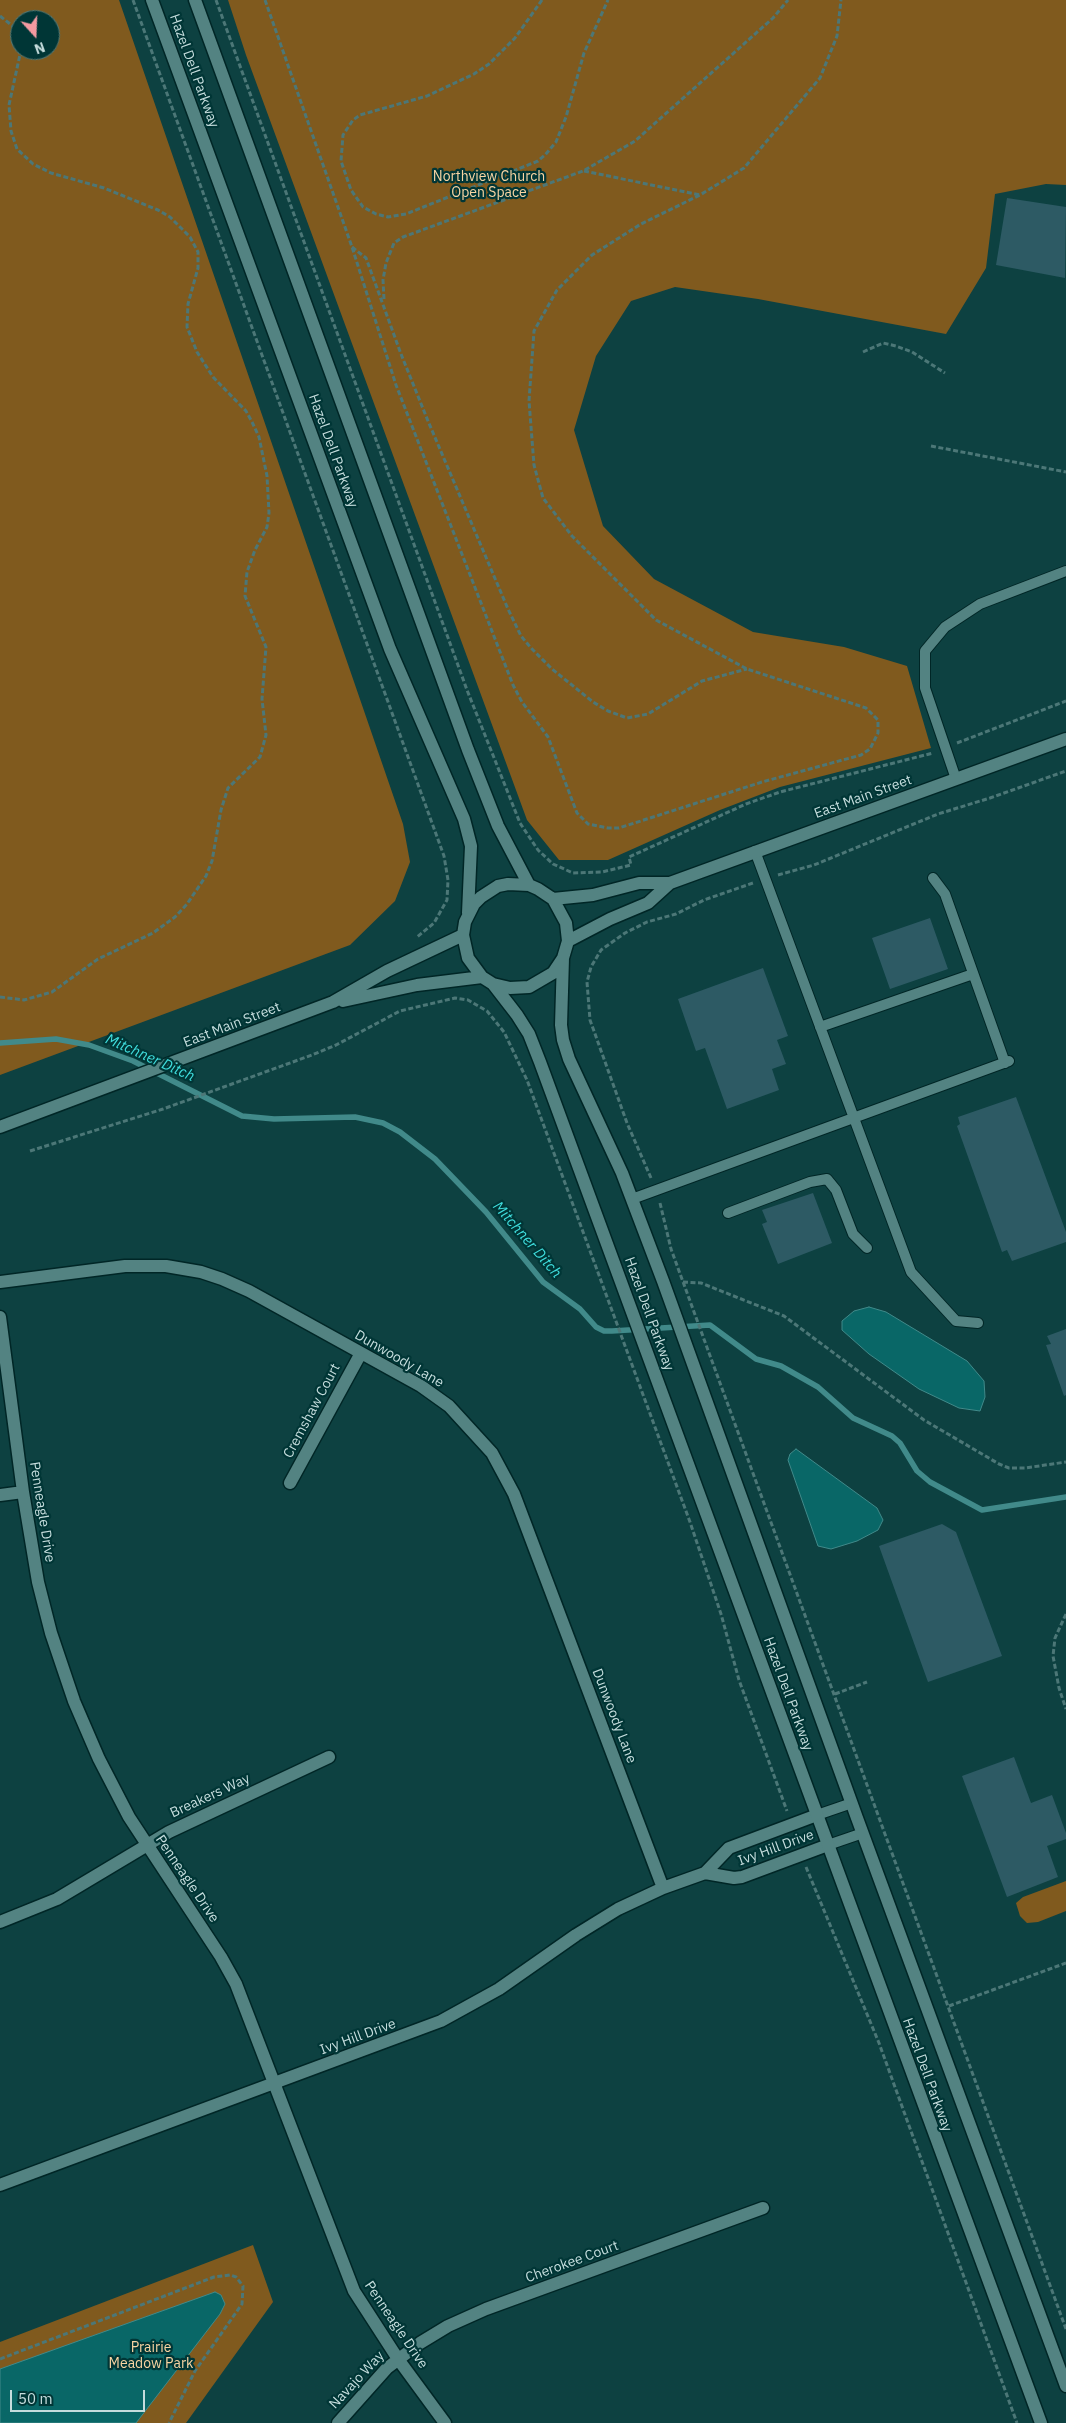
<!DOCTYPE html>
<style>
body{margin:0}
#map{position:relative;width:1066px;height:2423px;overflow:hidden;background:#0d4141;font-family:"IBM Plex Sans",sans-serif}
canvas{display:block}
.north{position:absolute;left:10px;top:10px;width:50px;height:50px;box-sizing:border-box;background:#003636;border:1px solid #4f7979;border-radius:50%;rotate:160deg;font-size:14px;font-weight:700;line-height:20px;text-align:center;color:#c5dddd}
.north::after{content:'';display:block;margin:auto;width:18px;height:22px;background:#f49aa1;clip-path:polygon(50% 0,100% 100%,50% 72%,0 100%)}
.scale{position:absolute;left:10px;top:2390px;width:135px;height:22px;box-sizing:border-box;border:2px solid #c5dddd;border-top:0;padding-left:6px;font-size:15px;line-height:18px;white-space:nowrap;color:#c5dddd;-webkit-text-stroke:4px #003636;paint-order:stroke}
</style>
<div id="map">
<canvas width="1066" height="2423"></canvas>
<div class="north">N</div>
<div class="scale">50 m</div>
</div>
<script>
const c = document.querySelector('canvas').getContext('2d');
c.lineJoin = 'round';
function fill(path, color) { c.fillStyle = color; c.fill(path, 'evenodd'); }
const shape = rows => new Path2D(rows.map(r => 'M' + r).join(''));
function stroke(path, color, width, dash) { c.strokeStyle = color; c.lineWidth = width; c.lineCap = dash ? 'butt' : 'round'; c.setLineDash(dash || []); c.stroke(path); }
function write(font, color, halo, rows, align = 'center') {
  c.font = font + ' "IBM Plex Sans",sans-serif'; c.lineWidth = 4.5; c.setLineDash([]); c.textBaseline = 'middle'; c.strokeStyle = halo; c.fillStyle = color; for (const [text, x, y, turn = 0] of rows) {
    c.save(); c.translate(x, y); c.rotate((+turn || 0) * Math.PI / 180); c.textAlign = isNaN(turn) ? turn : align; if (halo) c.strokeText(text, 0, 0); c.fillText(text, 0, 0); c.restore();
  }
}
fill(shape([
 [0,0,119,0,403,824,410,862,395,901,350,945,0,1075],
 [20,20,50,20,50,50,20,50],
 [228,0,1066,0,1066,185,1046,184,995,194,986,268,946,334,758,299,675,287,631,301,596,356,574,430,603,526,654,579,753,632,844,647,907,666,931,748,780,787,720,810,608,860,559,860,527,820,246,55],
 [1066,1881,1066,1911,1038,1922,1027,1923,1020,1916,1016,1903,1023,1897],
 [253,2245,273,2302,186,2423,0,2423,0,2342]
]), '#805a1e');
const water = shape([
 [869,1307,886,1312,967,1361,984,1381,985,1397,980,1411,959,1408,919,1389,869,1354,842,1330,842,1321,854,1311,869,1307],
 [796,1449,877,1508,883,1520,878,1530,857,1541,831,1549,818,1546,788,1460,790,1454,796,1449],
 [215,2292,221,2295,225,2304,220,2314,136,2423,0,2423,0,2369,215,2292]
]);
fill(water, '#096767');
stroke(water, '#418a8a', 1);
stroke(shape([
 [0,1043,56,1039,89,1045,133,1061,242,1116,274,1119,355,1117,383,1123,400,1132,435,1159,486,1212,543,1282,580,1309,596,1327,604,1331,612,1331,710,1325,756,1359,781,1366,818,1387,853,1418,892,1436,900,1443,917,1471,930,1482,982,1510,1066,1497]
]), '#418a8a', 5.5);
fill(shape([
 [1007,198,1066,207,1065,278,996,265],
 [930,918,948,969,890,989,872,938],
 [763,968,788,1036,777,1040,786,1064,772,1069,779,1090,727,1109,705,1048,696,1051,678,999],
 [1016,1097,1066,1232,1066,1242,1012,1261,1007,1250,1002,1252,957,1126,960,1124,958,1117],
 [813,1193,832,1243,778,1264,762,1224,767,1222,762,1210],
 [1066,1329,1066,1395,1064,1396,1046,1345,1051,1344,1047,1336],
 [942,1524,956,1532,1002,1656,928,1682,879,1546],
 [1014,1757,1031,1803,1052,1795,1066,1833,1066,1839,1047,1846,1058,1877,1007,1897,962,1776]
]), '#2d5a64');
const service = shape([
 [956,779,925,688,925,651,945,627,980,604,1066,571],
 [755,851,911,1272,956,1321,978,1323],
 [933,878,945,894,1005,1063],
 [820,1027,973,974],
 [632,1199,1009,1061],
 [728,1213,810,1182,827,1179,836,1190,853,1234,867,1248],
 [817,1815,852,1803],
 [828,1845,863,1833]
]);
const minor = shape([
 [0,1282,125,1266,166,1266,201,1272,222,1279,249,1291,421,1386,449,1406,492,1453,514,1494,663,1888],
 [0,1317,23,1492,38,1582,51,1633,74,1701,99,1759,129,1817,221,1957,236,1984,354,2291,398,2359,445,2423],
 [290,1483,361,1353],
 [0,1495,23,1492],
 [705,1873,734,1878,742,1877,828,1845],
 [0,1922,57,1899,169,1832,329,1757],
 [0,2185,441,2021,499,1989,576,1935,618,1909,663,1888,705,1873,729,1848,817,1815],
 [338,2423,387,2368,420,2343,448,2326,486,2309,763,2208]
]);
const secondary = shape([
 [152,0,390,649,464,819,471,846,468,913],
 [195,0,468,750,498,826,529,885],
 [553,899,593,895,639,883,670,883,1066,739],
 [568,941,610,919,648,903,670,883],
 [563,958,561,1025,563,1040,569,1059,622,1173,663,1281,857,1818,1066,2386],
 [493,984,510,988,529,987,553,973,563,958,568,941,566,923,553,899,538,889,529,885,508,884,498,886,481,897,474,904,465,922,463,935,468,958,482,977,493,984,517,1015,529,1034,540,1062,1041,2423],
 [343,1001,417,985,482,977],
 [0,1127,333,1002,387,971,463,935]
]);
stroke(service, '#002626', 12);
stroke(minor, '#002626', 15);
stroke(secondary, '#002626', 15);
stroke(shape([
 [133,0,444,856,448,880,447,900,434,923,417,937],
 [216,0,467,690,520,823,538,850,553,864,573,873,602,872,631,865,629,857,746,804,780,792,933,753],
 [265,0,352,247,396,385,513,685,522,702,548,737,577,813,588,824,608,828,619,828,762,782,861,755,870,749,878,733,878,720,866,708,747,669,656,620,572,536,543,498,534,465,529,401,534,331,557,290,592,255,641,224,700,195,744,168,820,78,837,36,841,0],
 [542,0,515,38,489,64,474,74,427,96,360,115,353,120,343,135,341,161,351,190,363,207,376,214,388,217,406,214,538,161,545,155,556,142,566,117,584,53,608,0],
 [0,16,14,27,20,36],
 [584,171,700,195],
 [352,247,366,258,401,354,428,421,508,609,521,636,531,648,552,669,593,702,608,711,627,718,648,714,702,681,747,669],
 [384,299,383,280,386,263,394,243,403,237,583,171,635,141,773,18,788,0],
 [863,352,883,343,896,346,912,352,945,373],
 [931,446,1066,472],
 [957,743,1066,701],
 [778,875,814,865,938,814,990,798,1066,771],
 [0,997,24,1000,52,992,98,959,153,933,175,917,187,904,206,876,212,861,221,810,228,788,260,757,266,735,262,699,266,647,245,596,247,572,255,550,267,527,269,513,267,476,259,437,252,422,246,411,213,377,197,352,187,327,188,304,198,268,198,252,190,237,170,217,158,210,104,188,51,173,33,164,17,149,11,131,9,105,21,50],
 [30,1151,163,1109,312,1055,336,1045,400,1011,455,998,468,1000,487,1011,504,1032,527,1080,690,1522,721,1614,739,1680,787,1811],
 [651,1178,627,1123,590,1020,587,982,591,967,601,950,625,933,647,922,676,914,704,900,753,883],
 [660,1203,671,1249,1066,2329],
 [683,1282,701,1283,784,1316,924,1420,999,1464,1009,1468,1025,1468,1066,1462],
 [1066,1614,1055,1638,1053,1656,1059,1688,1066,1709],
 [835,1694,867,1682],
 [806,1867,879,2043,1017,2423],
 [949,2006,1066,1963],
 [0,2359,214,2277,230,2275,236,2277,243,2286,242,2304,195,2371,169,2423]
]), '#4c7777', 3, [5, 2.5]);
stroke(service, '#538382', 10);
stroke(minor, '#538382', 12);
stroke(secondary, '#538382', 12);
write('14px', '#c5dddd', '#003636', [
 ["Hazel Dell Parkway",194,71,70],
 ["Hazel Dell Parkway",333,451,70],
 ["East Main Street",863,797,-20],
 ["East Main Street",232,1025,-21],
 ["Hazel Dell Parkway",649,1314,70],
 ["Dunwoody Lane",399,1359,30],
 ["Cremshaw Court",312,1411,-62],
 ["Penneagle Drive",42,1512,81],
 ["Hazel Dell Parkway",788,1694,70],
 ["Dunwoody Lane",614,1716,69],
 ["Breakers Way",210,1796,-25],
 ["Ivy Hill Drive",776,1848,-20],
 ["Penneagle Drive",187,1879,56],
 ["Ivy Hill Drive",358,2037,-20],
 ["Hazel Dell Parkway",927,2075,70],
 ["Cherokee Court",572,2262,-20],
 ["Penneagle Drive",396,2325,56],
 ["Navajo Way",357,2380,-47]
]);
write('14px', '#f9d5a3', '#003636', [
 ["Northview Church",489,177],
 ["Open Space",489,193],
 ["Prairie",151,2348],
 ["Meadow Park",151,2364]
]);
write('italic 15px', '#3fdddd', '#003636', [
 ["Mitchner Ditch",150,1058,24],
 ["Mitchner Ditch",527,1240,49]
]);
</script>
